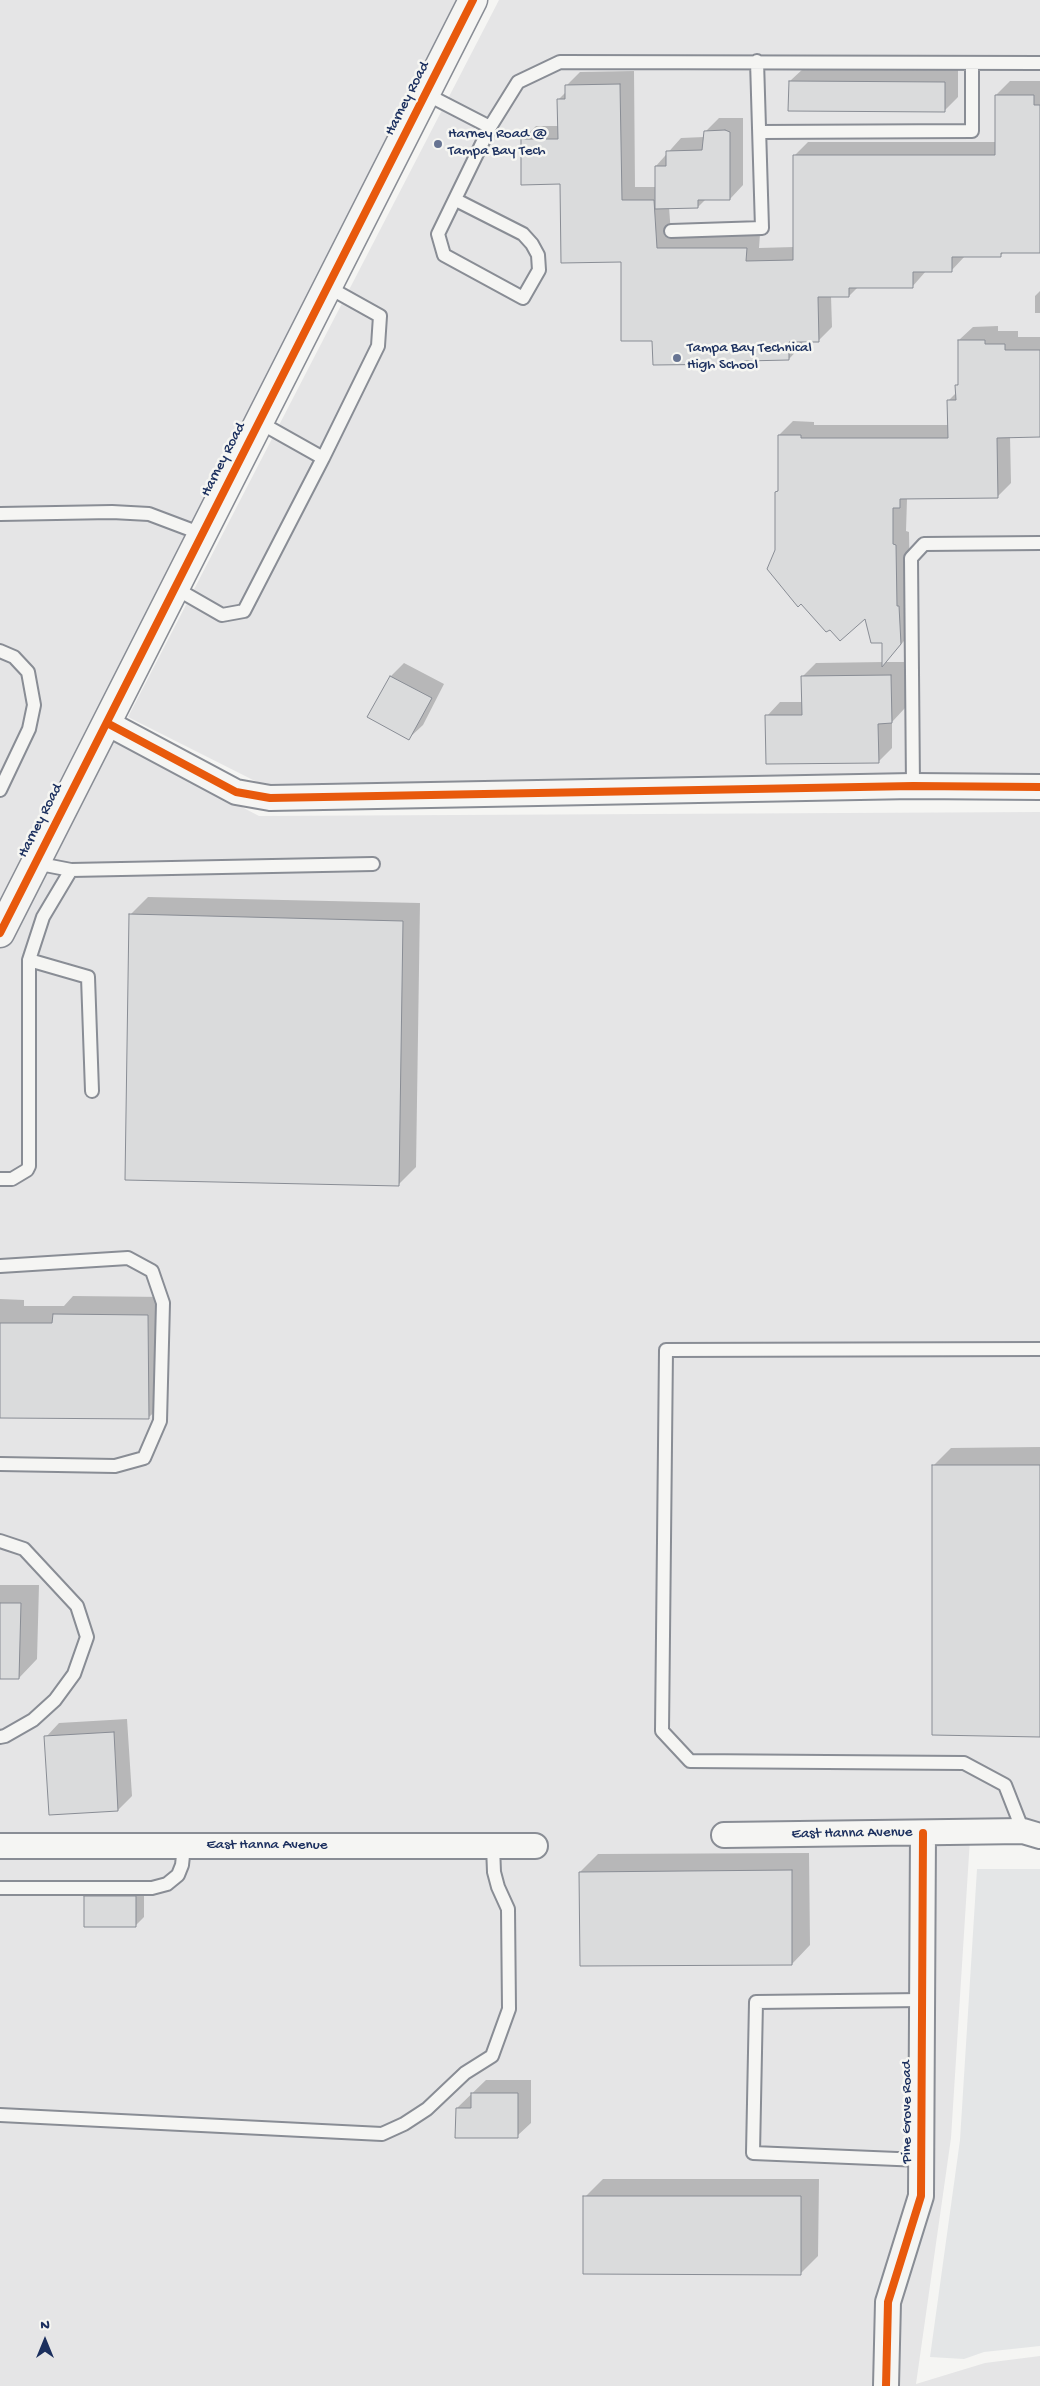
<!DOCTYPE html>
<style>
body{margin:0}
#map{position:relative;width:1040px;height:2386px;overflow:hidden;background:#f5f5f3;font-family:"Gochi Hand",sans-serif}
canvas{display:block}
.north{position:absolute;left:20px;top:2316px;width:50px;height:50px;-webkit-text-stroke:4px #f6f6f2;paint-order:stroke;rotate:0deg;font-size:14px;font-weight:700;line-height:20px;text-align:center;color:#1b2f5e}
.north::after{content:'';display:block;margin:auto;width:18px;height:22px;background:#1b2f5e;clip-path:polygon(50% 0,100% 100%,50% 72%,0 100%)}
</style>
<div id="map">
<canvas width="1040" height="2386"></canvas>
<div class="north">N</div>
</div>
<script>
const c = document.querySelector('canvas').getContext('2d');
c.lineJoin = 'round';
function fill(path, color) { c.fillStyle = color; c.fill(path, 'evenodd'); }
const shape = rows => new Path2D(rows.map(r => 'M' + r).join(''));
function stroke(path, color, width, dash) { c.strokeStyle = color; c.lineWidth = width; c.lineCap = dash ? 'butt' : 'round'; c.setLineDash(dash || []); c.stroke(path); }
function write(font, color, halo, rows, align = 'center') {
  c.font = font + ' "Gochi Hand",sans-serif'; c.lineWidth = 5; c.setLineDash([]); c.textBaseline = 'middle'; c.strokeStyle = halo; c.fillStyle = color; for (const [text, x, y, turn = 0] of rows) {
    c.save(); c.translate(x, y); c.rotate((+turn || 0) * Math.PI / 180); c.textAlign = isNaN(turn) ? turn : align; if (halo) c.strokeText(text, 0, 0); c.fillText(text, 0, 0); c.restore();
  }
}
fill(shape([
 [0,0,457,0,89,727,259,816,1040,812,1040,1823,971,1823,951,2138,916,2384,985,2363,1040,2356,1040,2386,0,2386],
 [499,0,1040,0,1040,776,263,785,128,717]
]), '#e5e5e6');
fill(shape([
 [977,1869,1040,1869,1040,2346,984,2352,964,2359,930,2357,960,2140]
]), '#e4e6e7');
fill(shape([
 [804,68,958,68,958,97,944,111,790,81],
 [634,71,635,187,656,187,656,166,681,138,704,137,705,132,719,118,743,118,743,185,730,199,706,199,698,207,669,207,671,234,760,234,759,248,794,247,794,156,808,142,996,142,996,95,1010,81,1040,81,1040,252,1004,252,1000,256,965,256,951,271,926,271,912,287,858,287,849,296,831,296,832,327,818,341,802,341,802,345,789,359,747,359,743,363,654,340,622,261,561,183,522,140,536,126,559,126,558,100,566,92,566,86,580,72],
 [1040,291,1040,313,1035,313,1035,296],
 [998,326,998,331,1018,331,1018,337,1040,337,1040,436,1010,436,1011,483,997,497,907,499,906,531,909,532,910,593,914,630,885,662,905,662,905,708,892,722,892,748,878,762,767,716,780,702,803,702,802,677,816,663,884,662,883,642,866,616,777,550,776,493,779,489,779,435,793,421,814,422,814,425,949,425,948,401,957,392,957,385,960,382,959,340,973,327],
 [404,663,444,684,423,725,409,738,391,676],
 [148,897,420,903,416,1167,398,1185,130,915],
 [73,1296,166,1297,167,1400,148,1418,0,1417,0,1299,24,1300,24,1306,64,1306],
 [1040,1447,1040,1736,933,1466,951,1448],
 [0,1585,39,1585,37,1659,19,1678,0,1677],
 [127,1719,132,1796,118,1810,50,1814,46,1737,59,1723],
 [809,1853,810,1945,792,1964,580,1872,598,1854],
 [94,1888,144,1888,144,1917,135,1926,85,1897],
 [486,2080,531,2080,531,2123,517,2136,457,2108],
 [603,2179,819,2179,818,2256,800,2274,585,2197]
]), '#0003');
const building = shape([
 [789,81,945,82,945,112,788,111,789,81],
 [620,84,622,200,654,200,657,248,747,248,746,261,793,260,793,155,995,155,995,95,1034,95,1034,105,1040,105,1040,253,1001,253,1001,257,952,257,952,272,913,272,913,288,849,288,849,297,818,297,819,342,789,342,789,360,744,361,744,364,653,365,652,341,621,341,621,262,561,263,560,184,521,185,521,139,558,139,557,99,565,99,565,85,620,84],
 [725,130,730,132,730,200,698,200,698,208,655,209,655,166,666,166,666,151,702,150,704,131,725,130],
 [958,340,985,340,985,344,1005,344,1005,350,1040,350,1040,437,997,438,998,498,900,499,900,508,893,508,893,544,896,545,897,606,899,606,901,644,882,667,882,643,871,643,865,619,840,641,830,630,826,632,801,604,798,607,767,569,775,550,775,492,778,491,778,435,801,435,801,438,948,438,947,400,956,400,955,385,958,385,958,340],
 [891,675,892,723,878,724,879,763,766,764,765,715,802,715,801,676,891,675],
 [390,676,432,698,409,740,367,717,390,676],
 [129,914,403,921,399,1186,125,1180,129,914],
 [53,1314,148,1315,149,1419,0,1418,0,1323,52,1323,53,1314],
 [932,1465,1040,1465,1040,1737,932,1735,932,1465],
 [0,1603,21,1603,19,1679,0,1679,0,1603],
 [114,1732,118,1811,49,1815,44,1736,114,1732],
 [792,1870,792,1965,580,1966,579,1872,792,1870],
 [84,1896,136,1896,136,1927,84,1927,84,1896],
 [471,2093,518,2093,518,2138,455,2138,456,2108,471,2108,471,2093],
 [583,2196,801,2196,801,2275,583,2274,583,2196]
]);
fill(building, '#dadbdc');
stroke(building, '#898d95', 1);
const lane = shape([
 [426,94,490,127],
 [760,132,972,131,972,63],
 [456,200,523,234,532,244,538,255,539,270,523,298,444,255,438,234,490,127,518,82,560,62,1040,63],
 [671,231,762,228,757,61],
 [259,422,323,458,378,346,380,316,328,287],
 [0,514,112,512,149,514,202,534],
 [175,588,222,615,244,611,323,458],
 [0,651,14,657,28,672,34,705,29,729,0,790],
 [913,786,911,558,924,544,1040,543],
 [71,870,373,864],
 [29,960,88,977,92,1091],
 [0,1179,12,1179,27,1170,29,1166,29,960,43,917,71,870,35,863],
 [0,1266,128,1258,152,1271,163,1303,160,1421,144,1458,115,1466,0,1464],
 [0,1541,24,1549,77,1606,87,1637,74,1674,55,1700,33,1720,5,1736,0,1737],
 [1023,1831,1005,1785,964,1763,690,1761,662,1731,666,1350,1040,1349],
 [0,1888,152,1888,167,1884,178,1875,182,1865,184,1846],
 [921,2000,756,2002,753,2153,921,2160],
 [0,2115,382,2134,404,2124,427,2109,465,2073,492,2056,509,2009,508,1909,498,1887,494,1872,493,1846]
]);
const street = shape([
 [107,723,236,792,270,798,913,786,1040,787],
 [724,1835,1023,1831,1040,1836],
 [0,1846,535,1846],
 [886,2386,888,2302,921,2196,923,1833]
]);
const secondary = shape([
 [0,933,473,0]
]);
stroke(lane, '#898d95', 16);
stroke(street, '#898d95', 28);
stroke(secondary, '#898d95', 31);
stroke(lane, '#f5f5f3', 12);
stroke(street, '#f5f5f3', 24);
stroke(secondary, '#f5f5f3', 28);
stroke(shape([
 [107,723,236,792,270,798,913,786,1040,787],
 [0,933,473,0],
 [886,2386,888,2302,921,2196,923,1833]
]), '#e8590c', 8);
for (const [x, y, r, color] of [
 [438,144,5,"#677492"],
 [677,358,5,"#677492"]
]) { const dot = new Path2D(); dot.arc(x, y, r, 0, 2 * Math.PI); c.fillStyle = color; c.fill(dot); stroke(dot, '#f6f6f2', 2); }
write('15px', '#1b2f5e', '#f6f6f2', [
 ["Harney Road",408,99,-63],
 ["Harney Road",224,460,-63],
 ["Harney Road",41,821,-63],
 ["East Hanna Avenue",852,1834,-1],
 ["East Hanna Avenue",267,1846],
 ["Pine Grove Road",908,2112,-90]
]);
write('15px', '#1b2f5e', '#f6f6f2', [
 ["Harney Road @",448,135],
 ["Tampa Bay Tech",448,152],
 ["Tampa Bay Technical",687,349],
 ["High School",687,366]
], 'left');
</script>
